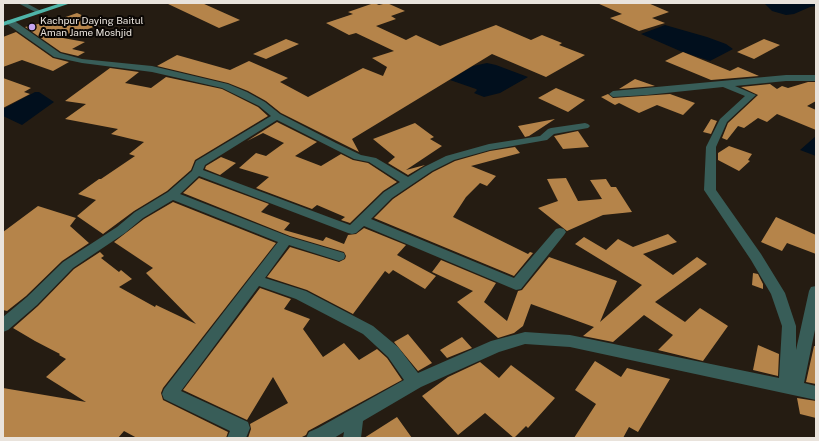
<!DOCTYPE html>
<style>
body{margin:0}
#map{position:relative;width:819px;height:441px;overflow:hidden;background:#251c12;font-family:"Public Sans",sans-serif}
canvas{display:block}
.frame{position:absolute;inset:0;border:4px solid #e9e3dc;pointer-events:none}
</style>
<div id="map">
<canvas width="819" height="441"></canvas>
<div class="frame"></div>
</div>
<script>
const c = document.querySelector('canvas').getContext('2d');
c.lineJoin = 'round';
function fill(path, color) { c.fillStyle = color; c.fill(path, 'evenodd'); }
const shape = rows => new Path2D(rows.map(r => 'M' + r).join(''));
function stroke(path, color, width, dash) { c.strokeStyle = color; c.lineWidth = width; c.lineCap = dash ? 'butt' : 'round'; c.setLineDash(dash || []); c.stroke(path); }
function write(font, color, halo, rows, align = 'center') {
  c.font = font + ' "Public Sans",sans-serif'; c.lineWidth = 4; c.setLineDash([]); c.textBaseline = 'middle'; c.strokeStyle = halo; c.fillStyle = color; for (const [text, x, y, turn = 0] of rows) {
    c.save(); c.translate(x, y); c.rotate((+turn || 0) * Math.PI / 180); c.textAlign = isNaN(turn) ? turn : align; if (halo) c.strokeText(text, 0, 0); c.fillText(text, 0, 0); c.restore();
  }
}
fill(shape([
 [764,3,816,3,816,6,810,7,794,14,786,15,772,11],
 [665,25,707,37,726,44,733,49,710,61,680,51,641,34],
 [487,63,496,65,528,77,500,93,484,97,474,93,477,90,476,89,450,80,473,66],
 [35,92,39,92,54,102,22,125,3,116,3,109],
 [816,136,816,156,800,150]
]), '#010f1d');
fill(shape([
 [166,3,202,3,240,20,219,28],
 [374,3,379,5,387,3,405,11,391,16,396,19,376,26,406,40,416,35,440,46,496,25,531,40,542,35,562,43,559,45,585,55,546,77,492,54,352,139,359,152,281,113,266,101,248,91,228,83,157,66,177,55,230,70,249,61,288,78,280,82,308,97,363,68,383,76,387,67,372,58,394,51,356,33,349,35,326,23,353,14,348,12],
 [597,3,648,3,669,12,652,18,665,23,639,31,610,18,622,14],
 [77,13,102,24,63,38,85,42,72,49,85,52,78,56,61,52,25,27,60,19],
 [16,32,53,58,69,62,53,71,22,60,3,67,3,37],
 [286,39,299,44,266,59,253,54],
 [764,39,780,45,754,59,737,52],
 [683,52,730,71,738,67,759,76,711,80,665,61],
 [110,68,139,72,125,83,151,88,166,77,222,89,258,107,268,116,195,160,191,170,167,191,134,211,103,234,77,216,96,200,78,194,99,179,101,179,135,156,129,154,144,142,111,134,118,129,65,119,86,104,65,101],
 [3,78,31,88,24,92,30,94,3,108],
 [635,79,655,86,619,89],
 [808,82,816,82,816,101,807,106,816,110,816,130,777,114,767,122,758,118,744,128,738,126,727,140,722,138,728,123,758,95,741,87,770,84,777,89,782,86,788,88],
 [556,88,585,100,568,112,538,98],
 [608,94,613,98,670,94,695,103,683,115,657,105,639,113,619,103,615,105,601,97],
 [555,119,529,136,525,137,518,126],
 [711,119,717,121,711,134,703,132],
 [277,122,317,142,295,156,321,166,341,154,353,160,368,163,397,182,383,191,350,223,341,220,345,217,317,205,312,209,256,188,269,177,239,168,256,153,266,156,284,143,263,133,247,141],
 [415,123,434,137,430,139,442,146,406,170,425,165,408,175,388,163,395,157,373,139],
 [578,131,589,147,563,149,554,136],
 [729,146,752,154,748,160,750,161,739,171,718,160,718,153],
 [515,147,520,153,471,166,496,176,487,186,480,183,466,197,453,217,528,254,530,252,533,253,514,276,374,218,393,199,433,172,455,161,490,151],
 [221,157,236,163,220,175,205,169,206,166],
 [199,178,269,204,261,212,290,223,284,230,323,241,326,237,344,244,348,235,356,234,364,228,406,245,397,255,436,276,425,289,393,270,389,274,385,271,353,314,307,290,267,277,290,247,339,262,345,259,346,256,344,252,290,236,183,193],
 [566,178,578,201,602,199,590,180,606,179,611,187,616,187,632,212,603,215,567,231,538,208,558,201,547,179],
 [173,202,276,243,163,388,161,393,163,400,228,432,226,438,137,438,124,431,118,438,3,438,3,388,86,402,46,377,66,359,59,355,60,354,35,341,13,328,38,306,74,269,100,252,104,256,101,258,119,272,121,270,132,279,119,287,155,307,156,305,196,324,146,273,153,268,114,242,144,219],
 [38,206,76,218,70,226,89,243,62,261,26,296,7,311,3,310,3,232],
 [776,217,816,235,816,254,787,243,782,251,761,242],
 [668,234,677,242,643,254,673,275,697,257,707,264,655,302,685,322,700,308,728,326,703,361,658,350,673,335,644,315,613,342,583,336,594,327,531,304,523,326,514,333,498,338,457,302,473,291,432,272,441,260,496,283,484,302,507,321,518,291,522,290,549,257,617,281,600,322,642,285,575,244,584,237,606,250,618,239,633,247],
 [753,273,758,274,763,284,763,289,752,285],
 [260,288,291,299,284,309,310,319,303,329,323,357,344,343,359,360,377,349,387,358,402,380,308,431,306,435,300,438,248,438,251,429,250,424,288,403,273,377,247,420,183,390],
 [408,334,432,363,418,371,394,342],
 [462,337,472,348,447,358,440,350],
 [758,345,779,354,778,376,753,370],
 [814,346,816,346,816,384,806,382],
 [595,361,621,377,627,368,670,379,638,432,629,427,623,438,574,438,596,404,575,390],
 [480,362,499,378,511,365,555,398,528,428,526,426,514,438,485,413,458,435,422,396,448,377],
 [797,398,816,401,816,418,800,414],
 [397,417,412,438,364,438]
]), '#b5844a');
fill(shape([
 [18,3,26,3,43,12,37,13,18,3],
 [7,20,13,20,60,53,82,59,152,66,228,84,247,92,265,102,280,114,336,143,361,155,376,158,408,177,424,167,446,156,489,144,540,136,548,129,551,128,585,123,588,124,590,126,588,128,554,134,547,140,490,150,454,160,432,171,392,198,371,219,514,278,556,229,560,228,564,229,566,232,564,235,521,289,516,290,364,226,356,233,352,234,348,233,199,176,180,194,290,237,344,253,345,256,344,259,339,261,289,245,265,278,306,291,373,326,398,347,418,373,491,341,525,332,570,335,779,378,782,326,771,294,751,260,704,190,706,147,720,119,745,96,723,87,647,95,613,97,609,94,613,91,786,75,816,75,816,81,786,81,735,86,756,95,727,122,716,147,716,190,761,254,785,293,796,326,796,350,809,291,811,287,816,286,816,325,804,383,816,386,816,400,570,347,525,344,499,352,421,387,363,421,361,438,343,438,344,432,334,438,306,438,309,432,318,428,404,380,388,357,363,334,296,299,259,286,181,391,248,422,250,428,246,438,227,438,230,431,164,399,162,394,164,389,278,242,173,200,143,218,125,233,73,268,37,305,8,330,3,332,3,317,27,297,63,262,117,227,135,212,168,192,192,171,196,161,271,116,259,106,222,88,152,72,82,63,54,57,7,24,7,20],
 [277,120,354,159,369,162,400,182,384,192,350,225,203,170,205,165,277,120]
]), '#385d58');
fill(shape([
 [61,3,71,3,3,26,3,22,61,3]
]), '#4fb5a9');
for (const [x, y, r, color] of [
 [32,27,4,"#c6a6f0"]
]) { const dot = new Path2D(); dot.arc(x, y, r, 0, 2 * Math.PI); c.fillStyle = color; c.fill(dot); stroke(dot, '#0b0704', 1.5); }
write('10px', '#e9e3dc', '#0b0704', [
 ["Kachpur Daying Baitul",40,21],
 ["Aman Jame Moshjid",40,33]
], 'left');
</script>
